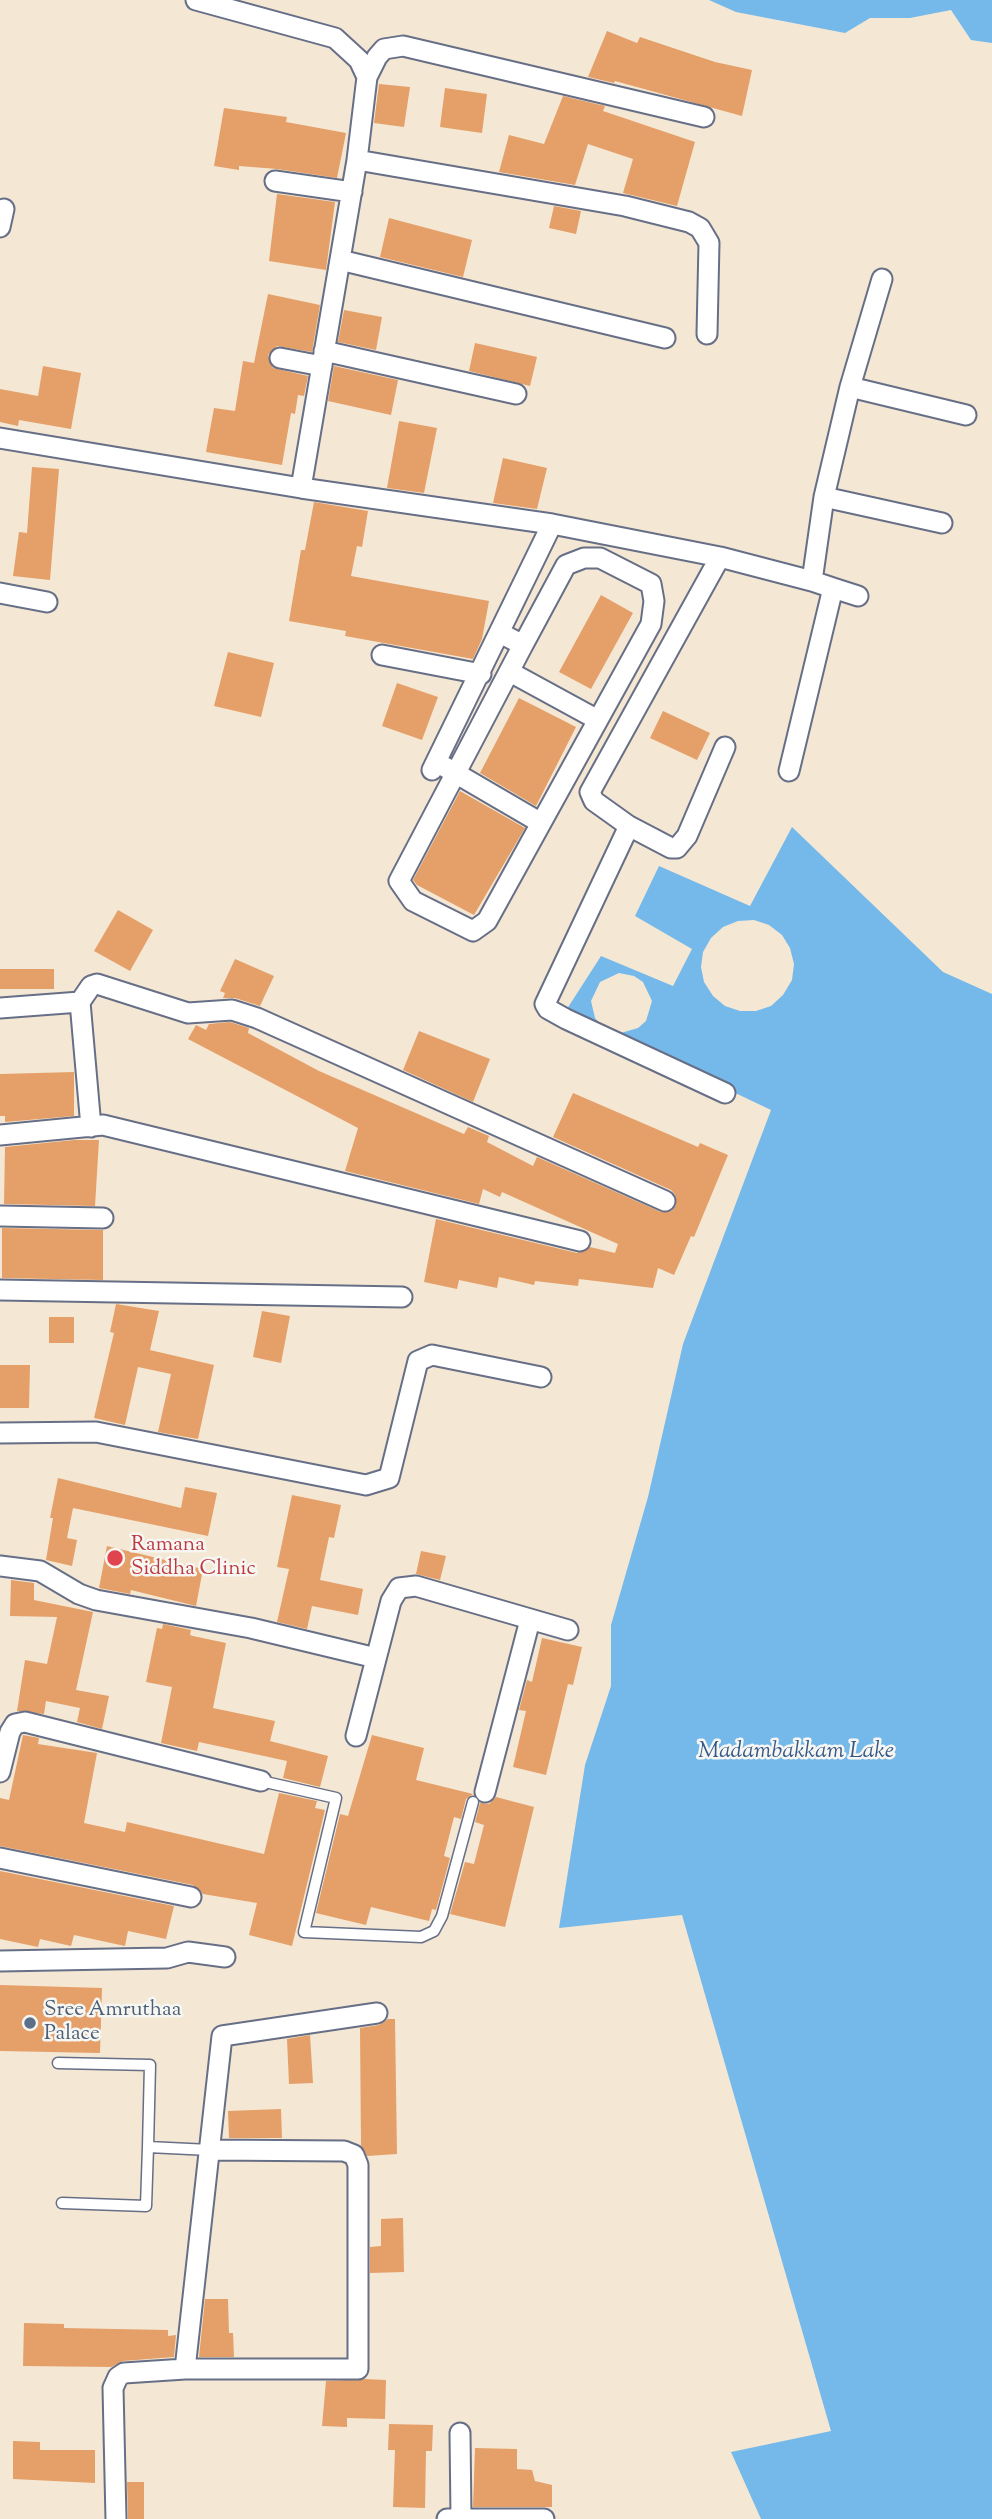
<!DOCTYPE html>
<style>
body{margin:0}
canvas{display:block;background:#f4e7d3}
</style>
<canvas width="992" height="2519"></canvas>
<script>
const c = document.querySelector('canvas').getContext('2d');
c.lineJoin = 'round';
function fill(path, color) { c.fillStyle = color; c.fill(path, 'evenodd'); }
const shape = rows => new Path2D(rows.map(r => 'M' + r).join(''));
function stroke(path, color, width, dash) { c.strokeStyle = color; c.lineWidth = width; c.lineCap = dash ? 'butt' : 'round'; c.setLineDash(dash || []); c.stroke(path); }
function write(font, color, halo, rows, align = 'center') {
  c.font = font + ' "Sorts Mill Goudy",serif'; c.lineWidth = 5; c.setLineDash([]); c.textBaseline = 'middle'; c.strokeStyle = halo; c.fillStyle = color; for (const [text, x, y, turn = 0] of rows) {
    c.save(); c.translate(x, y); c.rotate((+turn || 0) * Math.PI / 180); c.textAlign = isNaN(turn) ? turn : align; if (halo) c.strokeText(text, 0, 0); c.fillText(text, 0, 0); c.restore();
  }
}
fill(shape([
 [709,0,992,0,992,43,971,40,951,10,910,18,870,18,845,33,736,12],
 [792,827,943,972,992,994,992,2519,761,2519,731,2452,831,2431,682,1915,559,1928,585,1765,611,1686,611,1625,648,1497,683,1344,771,1110,565,1012,601,956,673,986,692,949,635,916,659,866,750,906],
 [754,920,769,925,782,935,790,948,794,964,792,980,783,995,771,1006,756,1011,740,1011,725,1006,713,996,704,982,701,967,703,952,711,938,723,927,738,921],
 [619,973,634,976,643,982,652,1001,646,1021,638,1028,621,1033,602,1026,595,1018,591,1001,600,982]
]), '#75b9eb');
fill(shape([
 [607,31,637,43,640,37,715,62,752,70,742,116,615,81,614,83,588,77],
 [379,84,410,87,404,127,374,123],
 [445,88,487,94,482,133,440,127],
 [563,96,605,106,603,111,695,142,677,206,623,193,633,159,588,144,575,185,499,172,509,135,544,144],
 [224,108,287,117,286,122,346,133,337,178,277,169,239,166,239,170,214,166],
 [277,194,335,202,326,270,269,261],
 [554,206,581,211,576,234,549,228],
 [389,218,472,240,463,277,380,257],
 [268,294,320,305,312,352,277,346,268,355,273,368,308,376,304,396,298,395,295,414,291,413,282,465,206,452,214,408,235,411,243,361,254,363],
 [344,310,382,317,376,350,338,342],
 [475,343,537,357,530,386,469,371],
 [43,366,81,373,71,429,19,420,18,426,0,422,0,389,38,396],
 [334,366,398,380,391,415,328,401],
 [399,421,437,428,424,493,387,488],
 [503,458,547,468,537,509,493,503],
 [32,467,59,469,50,580,13,576,19,532,27,533],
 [314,502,368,511,362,547,357,546,351,576,489,601,482,639,473,659,345,636,346,631,289,621,301,550,305,550],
 [601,595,633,613,591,689,559,672],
 [228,652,274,663,261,717,214,706],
 [397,683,438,697,422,740,382,726],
 [519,698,576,727,536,806,480,773],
 [663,711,710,733,697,760,650,738],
 [460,791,525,828,474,915,417,885,413,880],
 [118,910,153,930,130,971,94,951],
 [235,959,274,976,260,1006,235,998,223,998,225,993,220,991],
 [0,969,54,969,54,989,0,989],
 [230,1022,249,1028,248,1033,319,1071,464,1134,468,1127,489,1136,487,1142,533,1166,537,1157,661,1212,672,1211,676,1205,675,1194,671,1190,553,1137,573,1093,698,1147,700,1143,728,1155,694,1237,691,1236,674,1275,658,1268,653,1288,579,1279,578,1286,535,1281,534,1285,499,1277,497,1288,459,1280,457,1289,424,1282,436,1219,577,1253,590,1247,615,1253,618,1244,502,1192,500,1197,483,1189,479,1204,345,1171,358,1128,188,1039,196,1025,206,1030,209,1024],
 [419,1031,490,1059,473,1102,403,1070],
 [74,1072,74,1116,5,1122,5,1116,0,1116,0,1074],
 [74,1140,99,1140,95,1206,4,1204,5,1147],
 [2,1228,103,1230,103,1280,2,1278],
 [116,1304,159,1311,150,1350,214,1365,198,1439,158,1432,171,1374,138,1367,125,1425,94,1418,114,1333,110,1332],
 [262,1311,290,1316,281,1363,253,1357],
 [49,1317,74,1317,74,1343,49,1343],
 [0,1365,30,1365,29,1408,0,1408],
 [58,1478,181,1508,185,1487,217,1493,208,1536,73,1508,67,1538,77,1540,72,1566,46,1560,53,1518,50,1518],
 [292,1495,341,1505,334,1538,329,1537,320,1580,363,1589,358,1615,312,1606,307,1629,277,1622,289,1569,277,1567],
 [107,1546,203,1569,196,1606,131,1590,130,1594,99,1588],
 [421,1551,446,1556,440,1580,416,1574],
 [11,1580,34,1583,34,1600,93,1612,76,1690,109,1696,102,1729,77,1722,80,1708,46,1701,44,1714,17,1711,25,1660,47,1664,57,1617,10,1616],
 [163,1624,191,1630,190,1635,193,1636,226,1643,213,1708,275,1721,270,1741,328,1756,320,1787,283,1778,287,1761,199,1742,197,1751,161,1743,172,1687,146,1682,157,1628,162,1629],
 [542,1638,582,1647,573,1685,568,1684,546,1775,513,1767,526,1711,519,1710,527,1680,532,1682],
 [23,1735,39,1738,38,1744,97,1753,84,1823,125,1832,127,1822,264,1854,279,1793,317,1801,315,1808,325,1810,292,1946,249,1935,257,1903,203,1894,193,1885,0,1846,0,1798,9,1800],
 [372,1735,424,1748,416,1780,473,1794,466,1799,461,1819,454,1817,444,1856,450,1858,436,1910,432,1909,429,1921,371,1907,366,1925,316,1913,340,1814,348,1816],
 [496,1797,534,1807,505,1927,450,1914,465,1862,474,1864,484,1825,475,1822,480,1803,489,1804],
 [0,1871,174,1906,166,1939,128,1931,125,1946,74,1935,71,1946,40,1939,38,1947,0,1939],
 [0,1985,102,1988,100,2053,0,2051],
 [388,2019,395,2019,397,2154,367,2156,361,2145,360,2028,379,2025],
 [310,2035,313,2083,289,2084,287,2039],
 [281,2109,282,2138,229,2138,228,2111],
 [403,2218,404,2272,370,2273,370,2247,381,2246,381,2219],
 [205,2299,228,2299,229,2333,233,2333,234,2357,199,2357],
 [24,2323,64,2324,64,2328,168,2330,168,2336,176,2335,174,2357,123,2361,111,2367,23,2366],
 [364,2379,386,2380,385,2419,347,2418,347,2427,322,2426,326,2381],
 [389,2424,433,2425,432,2451,426,2451,425,2508,393,2507,395,2450,388,2450],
 [13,2441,40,2442,40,2450,95,2450,95,2483,13,2479],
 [475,2448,517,2449,517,2469,532,2470,535,2481,552,2485,552,2507,473,2507],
 [127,2482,144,2482,144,2519,128,2519]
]), '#e5a069');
const lane = shape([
 [261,1781,336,1798,304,1932,421,1937,434,1931,442,1916,473,1802],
 [58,2063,150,2065,148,2147,210,2150],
 [62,2203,146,2206,148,2147]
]);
const street = shape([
 [196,0,335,38,359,60,367,77],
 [357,160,367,77,377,57,384,49,403,46,704,117],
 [275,181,352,192],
 [0,227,4,209],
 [340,260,665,338],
 [324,351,516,394],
 [280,358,322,366],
 [850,387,966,415],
 [0,438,301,488,552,524,720,557,590,792,594,801,629,826,671,848,677,848,687,836,725,747],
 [301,488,357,160,625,206,689,222,700,228,709,243,707,334],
 [824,497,942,523],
 [720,557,812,581,824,497,850,387,882,279],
 [833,588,858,596],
 [0,593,47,602],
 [500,633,523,645,566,565,584,558,600,558,651,584,654,601,651,624,487,921,473,931,413,901,399,881,523,645],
 [382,655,481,674],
 [510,672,598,720],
 [445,767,541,823],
 [432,770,552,524],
 [789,771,833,588,812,581],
 [629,826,545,1004,548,1009,566,1019,725,1093],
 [80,1002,91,1127],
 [0,1008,80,1002,91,986,97,984,188,1013,232,1010,257,1018,665,1201],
 [0,1135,103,1125,580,1241],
 [0,1216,103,1218],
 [0,1290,402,1297],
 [0,1433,96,1432,366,1485,389,1478,418,1361,432,1355,541,1377],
 [0,1566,40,1571,79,1594,96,1600,251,1628,376,1658],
 [356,1736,391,1601,399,1588,416,1586,568,1630],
 [0,1772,10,1732,15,1724,25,1722,261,1781],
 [485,1792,530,1620],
 [0,1858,191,1897],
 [0,1961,167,1958,188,1952,225,1957],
 [185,2369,222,2036,377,2013],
 [460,2433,461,2518],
 [116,2519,113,2388,118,2377,124,2373,185,2369,358,2369,358,2165,354,2155,344,2151,210,2150],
 [447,2519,544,2519]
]);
stroke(lane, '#676f87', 13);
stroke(street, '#676f87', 23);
stroke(lane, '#fff', 10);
stroke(street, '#fff', 19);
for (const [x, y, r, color] of [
 [115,1558,9,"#e0444e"],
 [30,2023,7,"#5c6f8a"]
]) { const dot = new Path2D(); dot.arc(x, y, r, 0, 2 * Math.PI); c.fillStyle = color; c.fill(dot); stroke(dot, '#f6f6f2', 2.5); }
write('21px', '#be3a42', '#f6f6f2', [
 ["Ramana",131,1546],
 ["Siddha Clinic",131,1570]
], 'left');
write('21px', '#4e5e75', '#f6f6f2', [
 ["Sree Amruthaa",44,2011],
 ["Palace",44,2035]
], 'left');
write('italic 23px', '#365888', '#f6f6f2', [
 ["Madambakkam Lake",796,1753]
]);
</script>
